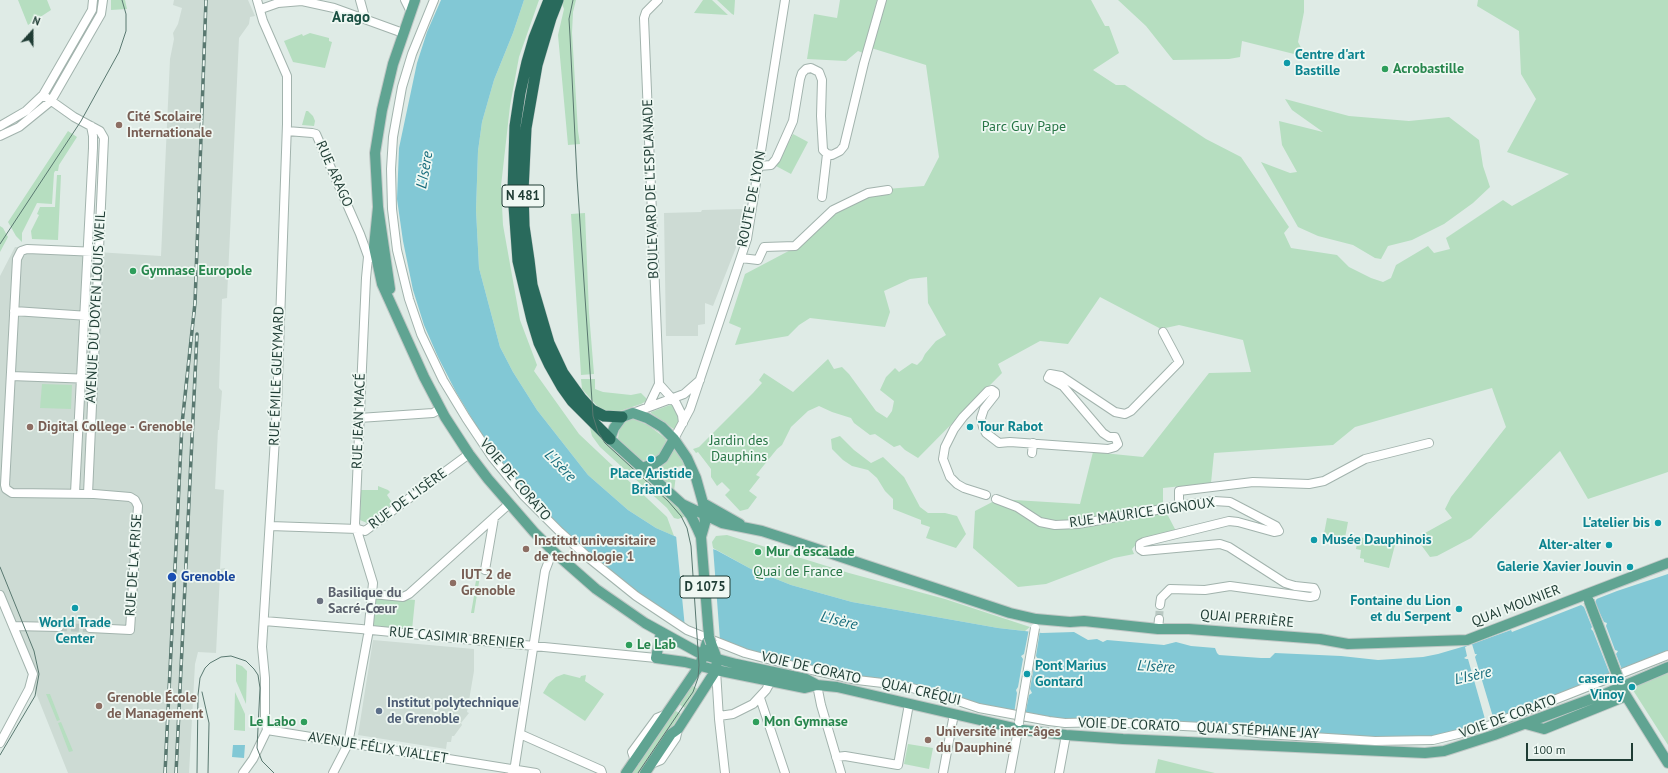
<!DOCTYPE html>
<meta charset="utf-8">
<style>
body{margin:0}
#map{position:relative;width:1668px;height:773px;overflow:hidden;background:#dfebe6;font-family:"PT Sans",sans-serif}
canvas{display:block}
.north{position:absolute;left:12px;top:12px;width:40px;height:40px;-webkit-text-stroke:3px #eff8f3;paint-order:stroke;rotate:21deg;font-size:11px;font-weight:700;line-height:16px;text-align:center;color:#1f3c34}
.north::after{content:'';display:block;margin:auto;width:14px;height:18px;background:#1f3c34;clip-path:polygon(50% 0,100% 100%,50% 72%,0 100%)}
.scale{position:absolute;left:1526px;top:743px;width:107px;height:18px;box-sizing:border-box;border:2px solid #1f3c34;border-top:0;padding-left:5px;font-size:12px;line-height:14px;white-space:nowrap;color:#1f3c34;-webkit-text-stroke:3px #eff8f3;paint-order:stroke}
</style>
<div id="map">
<canvas width="1668" height="773"></canvas>
<div class="north">N</div>
<div class="scale">100 m</div>
</div>
<script>
const c = document.querySelector('canvas').getContext('2d');
c.lineJoin = 'round';
function fill(path, color) { c.fillStyle = color; c.fill(path, 'evenodd'); }
const shape = rows => new Path2D(rows.map(r => 'M' + r).join(''));
function stroke(path, color, width, dash) { c.strokeStyle = color; c.lineWidth = width; c.lineCap = dash ? 'butt' : 'round'; c.setLineDash(dash || []); c.stroke(path); }
function write(font, color, halo, rows, align = 'center') {
  c.font = font + ' "PT Sans",sans-serif'; c.lineWidth = 3.5; c.setLineDash([]); c.textBaseline = 'middle'; c.strokeStyle = halo; c.fillStyle = color; for (const [text, x, y, turn = 0] of rows) {
    c.save(); c.translate(x, y); c.rotate((+turn || 0) * Math.PI / 180); c.textAlign = isNaN(turn) ? turn : align; if (halo) c.strokeText(text, 0, 0); c.fillText(text, 0, 0); c.restore();
  }
}
fill(shape([
 [174,0,248,0,255,16,250,17,249,24,239,38,227,298,222,299,219,388,222,391,219,430,218,430,215,489,224,490,220,569,225,568,225,576,220,575,216,653,198,652,195,664,189,773,68,773,0,603,0,276,15,247,161,256,170,59,174,39,173,33,178,24,182,8,173,5],
 [743,209,737,245,713,306,705,303,705,324,698,325,698,336,666,336,664,213,701,212,702,210],
 [373,640,474,649,474,671,467,712,469,713,461,723,462,725,454,736,452,736,451,742,447,742,446,749,358,735]
]), '#cddbd4');
fill(shape([
 [18,0,47,0,51,10,28,25],
 [111,0,125,0,127,9,111,10],
 [524,0,539,0,519,57,510,106,501,186,503,225,520,320,537,365,534,371,579,434,667,517,674,536,656,528,628,510,588,475,537,410,513,372,500,347,479,268,476,210,478,151,482,122,494,80,513,33],
 [564,0,576,0,573,12,572,33,578,131,580,144,568,145,558,35,564,9,562,4],
 [703,0,712,0,728,15,694,13],
 [717,0,735,0,734,15,732,14],
 [840,0,877,0,863,53,858,51,846,61,807,59,814,14,837,18],
 [881,0,1091,0,1105,26,1109,26,1119,53,1093,70,1116,85,1125,85,1206,139,1241,157,1289,227,1284,233,1291,248,1337,255,1349,267,1371,278,1383,282,1391,278,1396,265,1428,246,1434,253,1450,249,1446,238,1503,200,1512,206,1569,174,1507,152,1536,99,1521,74,1519,31,1477,6,1478,0,1668,0,1668,472,1588,499,1560,451,1471,538,1437,556,1430,557,1416,538,1452,518,1445,509,1451,497,1506,427,1492,388,1355,427,1333,445,1214,453,1211,483,1163,488,1163,506,1176,531,1141,539,1132,549,1134,554,1114,558,1046,584,1018,587,973,548,975,511,998,499,1080,504,1093,452,1143,457,1209,373,1251,372,1243,340,1179,325,1161,329,1100,297,1068,344,1040,341,998,364,1002,373,918,458,905,450,900,445,894,447,875,434,870,435,854,423,851,418,832,412,819,406,808,411,791,427,782,445,777,449,756,475,760,477,749,491,757,497,748,509,740,511,725,495,730,490,722,482,717,486,711,477,711,469,698,452,696,453,693,449,699,447,753,393,762,383,759,380,764,373,793,392,828,359,834,369,842,367,849,374,876,411,887,418,892,411,894,401,880,390,886,377,895,368,899,372,912,363,917,365,922,360,925,354,936,341,946,335,928,303,927,277,910,279,884,291,890,312,885,327,810,318,799,325,788,336,735,345,741,328,729,323,745,274,800,245,856,195,874,190,924,186,939,157,926,65,868,47],
 [1118,0,1304,0,1304,12,1298,42,1306,57,1242,41,1240,57,1229,59,1173,60,1146,26],
 [310,33,329,38,329,41,332,42,325,68,293,62,284,41,302,34,303,36],
 [1285,99,1349,116,1409,121,1449,117,1479,140,1483,166,1490,187,1473,203,1444,224,1412,240,1388,246,1381,259,1375,258,1353,245,1318,236,1298,227,1261,162,1290,173,1297,172,1282,145,1279,121,1323,132,1292,110],
 [306,111,308,111,313,116,315,121,314,126,302,125],
 [68,131,77,137,59,165,58,171,55,171,54,173,52,204,37,203,22,233,22,242,16,236,8,222],
 [793,134,808,142,791,174,776,166],
 [57,175,61,175,58,240,32,239,31,231,39,215,37,214,40,207,55,207],
 [585,213,589,313,594,374,581,375,571,214],
 [0,226,3,228,8,237,0,252],
 [581,379,595,379,595,389,603,392,631,395,641,393,648,400,641,404,617,412,603,410,597,406,582,389],
 [42,384,72,385,71,409,40,408],
 [670,405,673,405,678,412,679,422,675,430,651,413,651,412],
 [633,419,648,425,665,438,667,442,658,457,647,461,640,460,620,443,618,438,620,425,626,421],
 [589,424,684,513,684,517,678,519,674,518,667,508,600,447,592,436],
 [840,436,854,450,871,463,883,457,904,477,920,507,928,513,945,513,957,516,966,534,956,548,926,538,930,527,921,524,921,520,893,509,893,499,885,491,877,478,868,470,852,466,843,460,832,449,831,439],
 [673,448,680,457,684,465,677,467,674,491,650,470],
 [378,486,388,490,390,492,387,495,393,504,367,523,360,520,361,490,378,490],
 [1327,518,1348,522,1344,543,1323,539],
 [727,535,849,573,945,599,1030,627,1025,631,998,628,852,602,791,585,751,569,713,548,712,542,716,536],
 [1358,537,1364,538,1363,543,1376,545,1377,540,1391,543,1391,544,1395,545,1389,568,1364,562,1364,559,1360,558,1361,550,1356,549],
 [478,570,481,570,474,613,471,613,474,596,476,596,477,586,475,586],
 [374,596,415,600,412,630,374,626,372,623],
 [236,664,242,666,247,671,246,704,236,681],
 [1668,672,1668,745,1631,687],
 [564,674,580,678,581,676,586,675,585,681,604,694,585,721,543,693,549,683,556,677],
 [690,684,699,690,685,708,677,703],
 [235,692,245,714,245,731,234,730],
 [46,694,50,694,60,720,57,721],
 [674,710,681,714,640,773,631,773],
 [61,722,73,751,69,752,58,723],
 [908,744,933,748,929,769,904,764],
 [1158,759,1190,767,1215,773,1155,773]
]), '#b6dec0');
fill(shape([
 [441,0,524,0,513,33,494,80,482,122,478,151,476,210,479,268,500,347,513,372,537,410,588,475,628,510,656,528,688,542,716,550,751,569,791,585,852,602,998,628,1042,633,1074,632,1088,640,1097,639,1103,642,1107,640,1164,645,1176,642,1191,646,1215,648,1217,653,1219,655,1261,658,1270,658,1275,653,1341,656,1378,660,1423,657,1438,654,1472,644,1511,630,1512,632,1617,591,1668,574,1668,652,1498,721,1438,738,1399,739,1259,732,1239,726,1098,719,1066,722,982,707,740,650,690,628,640,596,588,554,521,489,495,457,456,392,438,357,424,325,413,290,403,241,397,199,398,174,399,148,417,63,427,32],
 [233,745,245,745,244,758,232,757]
]), '#82c8d5');
fill(shape([
 [676,535,689,540,713,547,720,640,685,628],
 [1597,598,1595,603,1604,622,1607,623,1606,626,1615,650,1618,651,1616,654,1623,672,1611,677,1593,631,1591,629,1592,627,1584,607,1581,605,1579,605],
 [1029,629,1040,630,1036,656,1038,659,1035,661,1030,689,1032,693,1029,695,1025,716,1014,714,1017,693,1016,690,1018,687,1023,659,1021,656,1024,654],
 [1472,644,1475,654,1477,654,1475,657,1493,717,1495,718,1487,727,1486,722,1483,721,1485,719,1468,659,1466,659,1464,658,1467,656,1465,647]
]), '#dfebe6');
stroke(shape([
 [1159,619,1160,605],
 [59,627,90,628]
]), '#b9c8c2', 8, [8, 4]);
const minor = shape([
 [360,0,365,18],
 [405,0,411,12],
 [434,0,412,54,402,87,393,137,391,169,392,209,397,250,409,299,421,334,443,380,466,418,492,457,524,496,560,532,590,559,636,596,687,630,745,653,794,666,857,680,900,685,943,696,979,708,1049,721,1065,723,1108,722,1221,728,1265,734,1375,741,1433,740,1483,728,1668,655],
 [261,9,278,3,302,1,334,8,403,33],
 [43,95,74,117,100,131,104,138,88,494],
 [0,126,26,111,43,95,92,10,93,0],
 [287,131,312,133,316,134,360,234,369,259],
 [0,136,19,127,51,101,101,14,103,0],
 [759,166,771,165,776,159,793,121,800,79,802,73,806,69,811,68,819,72,822,80,821,116,823,150,827,154,832,155,840,151,844,146,864,63,882,0],
 [822,197,827,154],
 [741,258,758,260,764,247,795,246,833,210,868,193,888,190],
 [14,311,89,316],
 [11,376,93,379],
 [659,384,676,403,682,415,683,423],
 [648,407,659,384,644,18,646,12,658,0],
 [633,413,684,394,700,380],
 [359,418,433,413,440,409],
 [674,439,690,409,747,239,785,0],
 [1032,453,1033,443],
 [75,493,93,148,93,136,91,126],
 [986,495,964,488,957,484,950,477,943,459,945,447,954,429,963,417,988,391,992,390,995,392,995,395,984,409,981,418,983,427,986,433,999,443,1010,442,1108,449,1115,447,1118,444,1115,437,1109,437,1103,433,1063,386,1048,378,1050,374,1061,376,1115,412,1125,414,1131,411,1179,362,1163,332],
 [996,499,1017,507,1040,522,1055,525,1078,524,1179,506,1214,501,1230,502,1276,526,1279,531,1274,532,1238,522,1229,521,1144,542,1140,544,1140,549,1143,551,1220,544,1229,547,1285,583,1295,586,1314,588,1316,592,1315,596,1310,597,1230,586,1205,590,1170,589,1161,598,1160,605],
 [1179,506,1179,491,1253,482,1309,484,1324,481,1365,459,1429,443],
 [270,526,358,529,365,531,469,454],
 [485,570,494,518],
 [372,594,403,597,409,594,509,504],
 [0,595,33,674,29,689,0,743],
 [264,621,361,629,656,658],
 [13,626,59,627],
 [90,628,130,630,138,506,135,500,130,497,94,494,12,493,6,489,5,485,17,259,21,251,27,249,98,252],
 [1158,629,1159,619],
 [716,670,719,719,725,773],
 [817,685,821,705,841,773],
 [760,698,785,773],
 [719,716,733,714,753,704,766,690,771,681],
 [267,730,536,773],
 [520,734,601,770,602,773],
 [836,757,845,756,898,765,909,704],
 [635,761,632,752,657,718,667,714],
 [651,764,661,760,676,738,678,729],
 [243,773,253,759,267,730,265,717,265,678,262,647,277,406,287,124,287,76,263,21,257,0],
 [333,773,348,744,368,635,373,583,355,524,366,278,368,257,374,247],
 [512,773,515,765,545,571,550,558,555,553],
 [943,773,954,714],
 [1010,773,1019,725],
 [1059,773,1066,735]
]);
const major = shape([
 [378,207,374,247,382,284,424,377,445,417,469,454,488,479,534,532,555,553,596,589,645,623,703,655,736,664,806,679,817,685,837,687,1023,730,1066,735,1123,739,1425,753,1444,751,1494,735,1602,695,1668,667],
 [390,289,378,207,375,153,382,110,393,64,415,0],
 [642,468,656,463,663,458,674,439],
 [703,503,740,524],
 [682,504,722,523,762,531,793,541,1010,613,1036,619,1070,622,1084,621,1158,629,1189,629,1320,639,1348,644,1467,640,1668,563],
 [701,537,705,523,703,503,696,478,687,458,674,439,662,427,647,418,633,413,622,417,614,428,610,439,682,504,691,516,697,528,701,537,709,637],
 [661,632,656,658,685,662,716,670,805,688,817,685],
 [1623,691,1668,763],
 [1526,724,1544,729,1626,696],
 [626,773,700,665,707,642],
 [645,773,671,734,678,729,716,670,717,659,711,643]
]);
const highway = shape([
 [549,0,534,38,527,62,520,93,515,126,513,192,518,261,532,320,539,343,549,364,562,387,572,401,610,439],
 [558,0,551,18,537,65,526,128,523,191,524,226,529,260,532,285,549,343,563,373,581,398,592,410,604,416,622,417]
]);
stroke(minor, '#a2b3ad', 10);
stroke(major, '#c0c8c6', 12);
stroke(highway, '#c0c8c6', 12);
stroke(minor, '#fff', 8);
stroke(major, '#60a492', 10);
stroke(highway, '#296a5c', 11);
stroke(shape([
 [573,0,569,19,570,36,577,178,593,416,598,432,605,443,668,501,681,516,687,528,691,546,699,665,698,678,693,692,686,702,638,773],
 [0,244,81,121,119,52,126,31,126,14,122,0],
 [0,567,34,651,39,674,35,696,0,755],
 [202,692,209,723,208,773],
 [197,773,198,695,200,678,205,668,210,663,221,657,231,656,246,661,254,669,258,675,260,688,257,748,262,761,274,773]
]), '#597870', 1);
const rail = shape([
 [165,773,182,424,195,303,206,0],
 [176,773,197,334]
]);
stroke(rail, '#597870', 3.5);
stroke(rail, '#eff8f3', 2, [6]);
const minorBridge = shape([
 [1019,722,1035,628]
]);
const majorBridge = shape([
 [1589,601,1619,680],
 [709,637,711,643]
]);
stroke(minorBridge, '#a2b3ad', 10, []);
stroke(majorBridge, '#c0c8c6', 12, []);
stroke(minorBridge, '#fff', 8);
stroke(majorBridge, '#60a492', 10);
for (const [x, y, r, color] of [
 [1287,63,4,"#0f9aa8"],
 [1385,69,4,"#2e9e5b"],
 [119,125,4,"#8d6e63"],
 [133,271,4,"#2e9e5b"],
 [30,427,4,"#8d6e63"],
 [970,427,4,"#0f9aa8"],
 [651,459,4,"#0f9aa8"],
 [1658,523,4,"#0f9aa8"],
 [1314,540,4,"#0f9aa8"],
 [1609,545,4,"#0f9aa8"],
 [526,549,4,"#8d6e63"],
 [758,552,4,"#2e9e5b"],
 [1630,567,4,"#0f9aa8"],
 [172,577,5,"#1a4fb4"],
 [453,583,4,"#8d6e63"],
 [320,601,4,"#6b7280"],
 [75,608,4,"#0f9aa8"],
 [1459,609,4,"#0f9aa8"],
 [629,645,4,"#2e9e5b"],
 [1027,674,4,"#0f9aa8"],
 [1632,687,4,"#0f9aa8"],
 [99,706,4,"#8d6e63"],
 [379,711,4,"#5c6f8a"],
 [304,722,4,"#2e9e5b"],
 [756,722,4,"#2e9e5b"],
 [928,740,4,"#8d6e63"]
]) { const dot = new Path2D(); dot.arc(x, y, r, 0, 2 * Math.PI); c.fillStyle = color; c.fill(dot); stroke(dot, '#eff8f3', 1.5); }
for (const [x, y, w] of [
 [523,196,42],
 [705,587,50]
]) { const box = new Path2D(); box.roundRect(x - w / 2, y - 11, w, 22, 3); c.fillStyle = '#eff8f3'; c.fill(box); stroke(box, '#1f3c34', 1); }
write('bold 13px', '#1f3c34', null, [
 ["N 481",523,196],
 ["D 1075",705,587]
]);
write('bold 14px', '#0d838f', '#eff8f3', [
 ["Centre d'art",1295,55,"left"],
 ["Bastille",1295,71,"left"],
 ["Tour Rabot",978,427,"left"],
 ["Place Aristide",651,474,"center"],
 ["Briand",651,490,"center"],
 ["L'atelier bis",1650,523],
 ["Musée Dauphinois",1322,540,"left"],
 ["Alter-alter",1601,545],
 ["Galerie Xavier Jouvin",1622,567],
 ["Fontaine du Lion",1451,601],
 ["et du Serpent",1451,617],
 ["World Trade",75,623,"center"],
 ["Center",75,639,"center"],
 ["Pont Marius",1035,666,"left"],
 ["Gontard",1035,682,"left"],
 ["caserne",1624,679],
 ["Vinoy",1624,695]
], 'right');
write('bold 14px', '#27864d', '#eff8f3', [
 ["Acrobastille",1393,69],
 ["Gymnase Europole",141,271],
 ["Mur d'escalade",766,552],
 ["Le Lab",637,645],
 ["Le Labo",296,722,"right"],
 ["Mon Gymnase",764,722]
], 'left');
write('bold 14px', '#785e54', '#eff8f3', [
 ["Cité Scolaire",127,117],
 ["Internationale",127,133],
 ["Digital College - Grenoble",38,427],
 ["Institut universitaire",534,541],
 ["de technologie 1",534,557],
 ["IUT 2 de",461,575],
 ["Grenoble",461,591],
 ["Grenoble École",107,698],
 ["de Management",107,714],
 ["Université inter-âges",936,732],
 ["du Dauphiné",936,748]
], 'left');
write('14px', '#267545', '#eff8f3', [
 ["Parc Guy Pape",1024,127],
 ["Jardin des",739,441],
 ["Dauphins",739,457],
 ["Quai de France",798,572]
]);
write('14px', '#1f3c34', '#eff8f3', [
 ["RUE ARAGO",334,174,66],
 ["BOULEVARD DE L'ESPLANADE",651,189,-92],
 ["ROUTE DE LYON",752,199,-79],
 ["AVENUE DU DOYEN LOUIS WEIL",96,307,-87],
 ["RUE ÉMILE GUEYMARD",277,376,-88],
 ["RUE JEAN MACÉ",359,421,-88],
 ["VOIE DE CORATO",515,480,50],
 ["RUE DE L'ISÈRE",408,499,-36],
 ["RUE MAURICE GIGNOUX",1142,513,-8],
 ["RUE DE LA FRISE",134,565,-86],
 ["QUAI MOUNIER",1516,606,-21],
 ["QUAI PERRIÈRE",1247,619,5],
 ["RUE CASIMIR BRENIER",457,638,5],
 ["VOIE DE CORATO",811,668,13],
 ["QUAI CRÉQUI",921,692,13],
 ["VOIE DE CORATO",1508,717,-20],
 ["VOIE DE CORATO",1129,725,2],
 ["QUAI STÉPHANE JAY",1258,731,3],
 ["AVENUE FÉLIX VIALLET",378,748,9]
]);
write('bold 14px', '#164399', '#eff8f3', [
 ["Grenoble",181,577]
], 'left');
write('bold 14px', '#5b616d', '#eff8f3', [
 ["Basilique du",328,593],
 ["Sacré-Cœur",328,609]
], 'left');
write('bold 14px', '#4e5e75', '#eff8f3', [
 ["Institut polytechnique",387,703],
 ["de Grenoble",387,719]
], 'left');
write('bold 15px', '#1a4f42', '#eff8f3', [
 ["Arago",351,18]
]);
write('italic 15px', '#156b7b', '#eff8f3', [
 ["L'Isère",425,170,-80],
 ["L'Isère",560,466,46],
 ["L'Isère",839,621,14],
 ["L'Isère",1156,667,3],
 ["L'Isère",1473,676,-13]
]);
</script>
